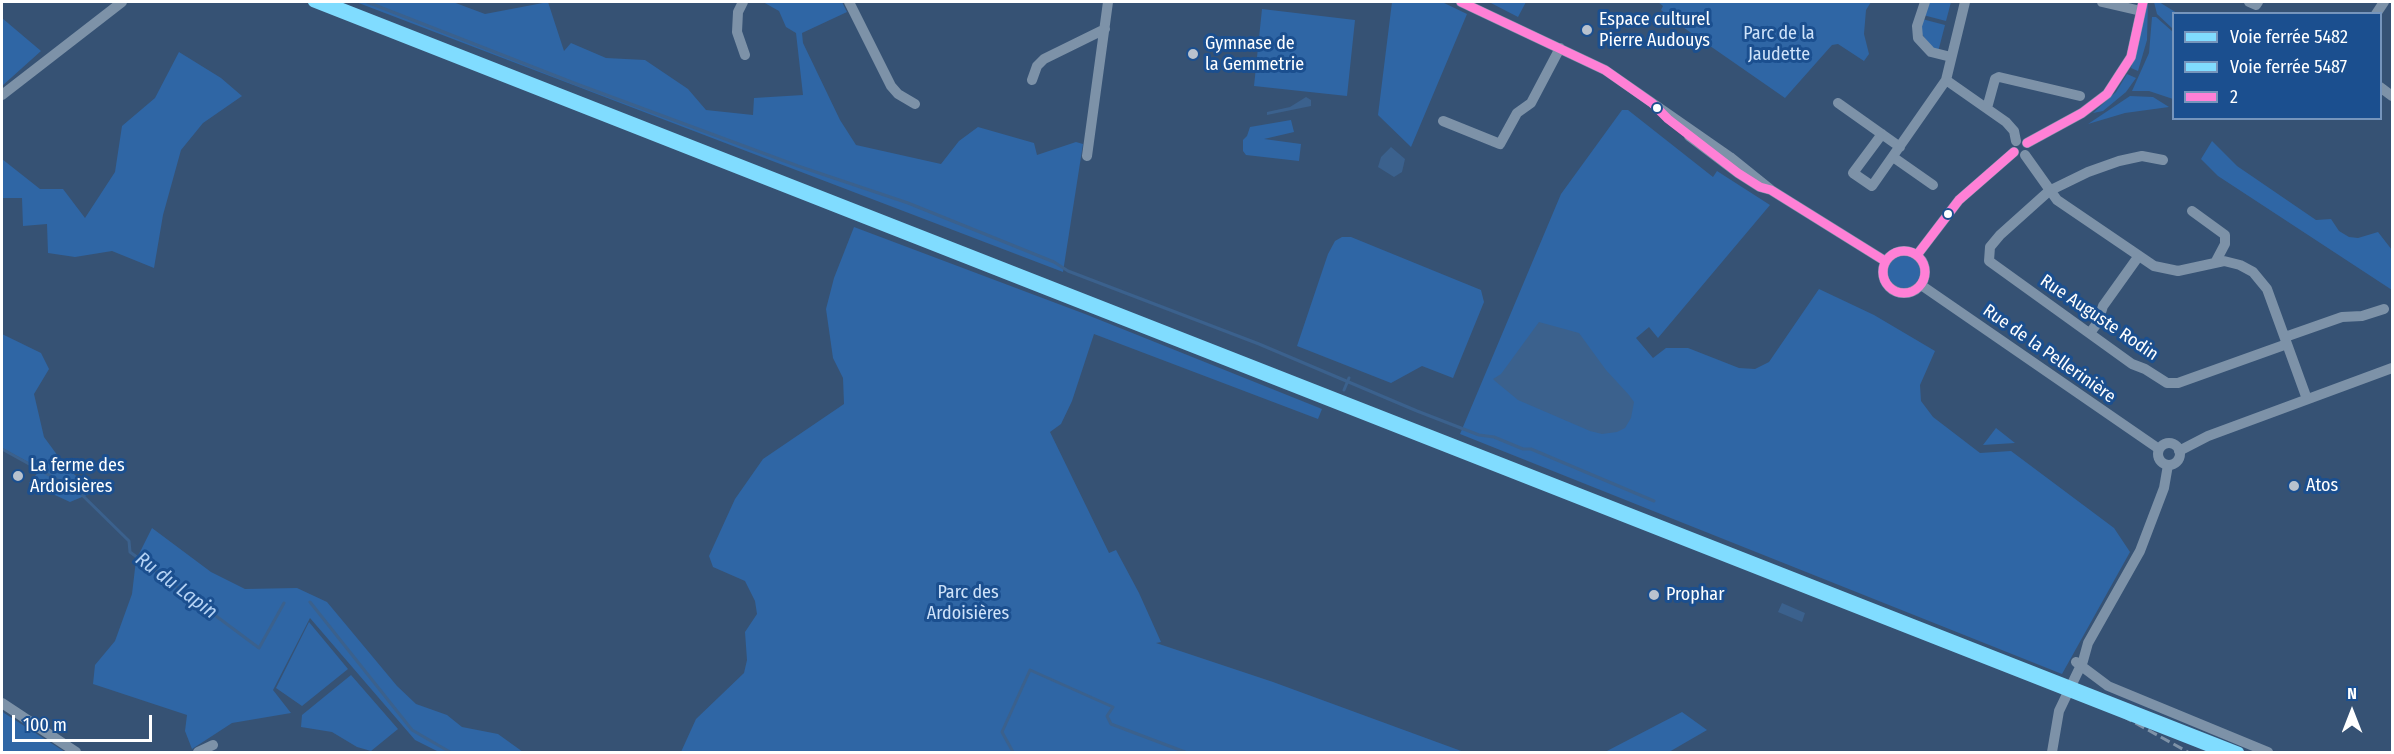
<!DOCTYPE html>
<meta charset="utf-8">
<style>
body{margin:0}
#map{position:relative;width:2394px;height:754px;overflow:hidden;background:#365274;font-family:"Fira Sans Condensed",sans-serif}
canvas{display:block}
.frame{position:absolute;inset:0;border:3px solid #fff;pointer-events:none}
.legend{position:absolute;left:2172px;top:12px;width:210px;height:108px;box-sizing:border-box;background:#1b4f8f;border:2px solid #7695bc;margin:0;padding:8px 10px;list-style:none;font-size:18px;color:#fff}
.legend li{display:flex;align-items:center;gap:12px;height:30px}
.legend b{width:30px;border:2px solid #7695bc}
.north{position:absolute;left:2322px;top:682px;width:60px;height:60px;-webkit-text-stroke:4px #1b4f8f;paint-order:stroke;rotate:0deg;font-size:16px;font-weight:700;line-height:24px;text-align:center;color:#fff}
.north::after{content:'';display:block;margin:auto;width:21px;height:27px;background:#fff;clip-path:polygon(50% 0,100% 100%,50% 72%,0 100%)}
.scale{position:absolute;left:12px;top:715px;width:140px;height:27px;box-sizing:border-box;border:3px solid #fff;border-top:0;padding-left:8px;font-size:18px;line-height:21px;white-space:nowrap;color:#fff;-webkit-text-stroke:4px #1b4f8f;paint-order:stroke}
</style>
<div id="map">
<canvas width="2394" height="754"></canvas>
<div class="frame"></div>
<ul class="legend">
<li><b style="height:8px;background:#80dcff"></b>Voie ferrée 5482</li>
<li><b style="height:8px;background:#80dcff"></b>Voie ferrée 5487</li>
<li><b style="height:8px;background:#ff80d6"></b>2</li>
</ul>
<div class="north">N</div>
<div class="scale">100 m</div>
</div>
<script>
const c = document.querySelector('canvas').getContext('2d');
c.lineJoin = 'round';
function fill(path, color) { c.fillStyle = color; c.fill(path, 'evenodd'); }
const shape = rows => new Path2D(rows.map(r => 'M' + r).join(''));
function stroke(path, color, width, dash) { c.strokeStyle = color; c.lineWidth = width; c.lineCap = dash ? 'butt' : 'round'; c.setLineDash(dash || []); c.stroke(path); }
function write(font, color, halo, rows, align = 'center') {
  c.font = font + ' "Fira Sans Condensed",sans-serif'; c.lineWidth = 6; c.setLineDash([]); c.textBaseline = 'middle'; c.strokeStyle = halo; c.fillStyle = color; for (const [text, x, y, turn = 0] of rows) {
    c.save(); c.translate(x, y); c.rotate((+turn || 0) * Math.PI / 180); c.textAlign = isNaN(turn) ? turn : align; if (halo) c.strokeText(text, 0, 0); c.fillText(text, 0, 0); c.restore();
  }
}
fill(shape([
 [356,2,453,2,485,14,548,2,564,51,571,43,606,58,645,60,688,89,706,110,753,115,754,98,803,95,796,33,786,27,779,11,763,2,842,2,847,12,802,33,803,43,840,120,856,145,941,164,959,141,978,127,1034,143,1037,155,1076,142,1083,144,1063,272],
 [1392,2,1442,2,1467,14,1411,147,1378,115],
 [1489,2,1526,2,1518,17],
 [1658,2,1871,2,1866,10,1864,34,1869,54,1864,61,1838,44,1832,45,1785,98,1677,23,1661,10,1663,6],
 [1929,2,1951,2,1946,21,1923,15],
 [2148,2,2147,40,2138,71,2131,68],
 [2154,2,2159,2,2177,13,2174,14,2173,29,2157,14],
 [1262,9,1355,20,1347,96,1254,86],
 [2152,17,2156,17,2173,32,2173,99,2149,91,2132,91,2149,53],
 [2,18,41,51,2,86],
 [1922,19,1945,25,1938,52,1932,49,1920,31],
 [179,52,221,78,242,96,203,123,181,150,163,215,154,268,112,251,75,257,48,253,47,224,23,226,22,198,2,198,2,159,40,189,63,189,85,218,115,172,122,126,155,98],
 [2127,74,2136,78,2126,92,2103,111,2093,113,2116,92],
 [2130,96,2153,97,2169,107,2125,113,2088,124],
 [1622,110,1628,110,1713,177,1717,171,1770,205,1658,338,1649,327,1636,338,1653,358,1666,348,1688,348,1739,368,1755,369,1769,362,1819,289,1874,315,1935,351,1920,385,1921,401,1933,417,1980,453,2011,451,2114,528,2130,552,2062,674,1460,434,1561,194],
 [1291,120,1294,132,1264,139,1301,144,1299,161,1246,155,1243,151,1243,140,1247,136,1250,127],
 [2212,141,2237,166,2316,220,2331,219,2339,231,2349,237,2358,238,2378,232,2392,250,2392,290,2218,176,2201,159],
 [854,227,1085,314,1322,409,1318,419,1094,334,1072,401,1061,424,1050,432,1109,553,1116,550,1139,593,1161,642,1156,643,1273,682,1464,752,681,752,696,719,744,673,747,660,745,632,757,614,755,601,745,581,713,567,709,556,735,499,763,459,844,404,843,378,833,358,826,309,834,278],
 [1342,237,1351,237,1481,290,1484,302,1453,378,1422,366,1391,383,1297,346,1328,254,1335,241],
 '1888 272a16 16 0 1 1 32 0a16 16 0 1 1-32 0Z',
 [2,334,41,353,49,369,34,394,44,437,66,467,94,492,70,502,29,483,41,469,2,448],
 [1996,428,2015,443,1983,445],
 [152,528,211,572,245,589,297,588,327,602,397,686,416,704,447,715,462,727,498,734,523,752,439,752,415,740,310,618,273,690,291,713,232,723,192,749,185,731,187,715,93,684,95,665,115,641,132,594,136,560],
 [309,622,348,669,302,706,276,688],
 [351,675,398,729,371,751,357,747,332,732,301,727,302,715],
 [2,711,4,713,65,752,2,752],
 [1682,712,1707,730,1669,752,1605,752]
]), '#2f66a5');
fill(shape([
 [1306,97,1311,100,1311,106,1267,115,1267,112,1290,107],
 [1391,147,1405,159,1402,172,1394,177,1378,167,1381,157],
 [1539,322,1579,333,1606,370,1629,395,1634,402,1631,418,1625,428,1617,432,1602,434,1590,431,1518,400,1495,381,1493,379,1501,374],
 [1782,603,1805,613,1802,622,1778,612]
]), '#3b618d');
stroke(shape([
 [367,2,574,83,798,166,908,203,1054,262,1068,271,1259,344,1417,411,1479,435,1494,437,1523,449,1531,449,1654,501],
 [1344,390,1349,378],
 [2,449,78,491,129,541,130,552,259,648,284,603],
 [310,602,412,730,450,752],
 [1013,752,1002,732,1030,670,1113,707,1107,716,1111,724,1185,752]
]), '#3b618d', 3);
stroke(shape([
 [743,2,738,12,737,32,745,55],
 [849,2,891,86,898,94,915,104],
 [1461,2,1605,70,1730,157,1771,190],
 [1925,2,1917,26,1918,38,1931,52,1951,57],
 [1965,2,1946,80,2006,122,2014,131,2016,141],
 [2102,2,2141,11],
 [2249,2,2256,5,2258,2],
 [2376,14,2384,2],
 [1032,80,1037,66,1044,59,1105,29],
 [2380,87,2392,96],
 [2,95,122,2],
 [1838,103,1900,147],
 [1987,108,1995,79,1999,77,2080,96],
 [1443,121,1500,144,1517,113,1531,103,1560,48],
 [1882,134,1853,173,1872,186,1946,80],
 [1689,136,1738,173,1760,187,1771,190,1885,261],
 [2027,143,2082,113,2107,94,2131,57,2143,2],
 [2025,155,2057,200,2154,266,2178,271,2224,261,2240,265,2253,272,2267,289,2307,399],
 [1087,156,1108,2],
 [1893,157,1933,185],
 [2163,160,2142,156,2119,161,2088,172,2049,191,2000,235,1990,247,1989,261,2132,364,2145,369,2167,383,2178,383,2287,344],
 [2192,211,2225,235,2225,244,2216,261],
 '1883 272a21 21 0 1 1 42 0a21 21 0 1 1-42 0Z',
 [1917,255,1959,200,2014,152],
 [1921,285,2159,449],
 [2090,333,2098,322,2103,306,2138,257],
 [2285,337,2342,317,2362,316,2384,309],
 '2158 454a11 11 0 1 1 22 0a11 11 0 1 1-22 0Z',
 [2179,451,2208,436,2392,368],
 [2076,662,2108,686,2268,752],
 [2,703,76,752],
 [198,752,213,745],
 [2052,752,2059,711,2083,661,2088,643,2140,551,2164,488,2168,465]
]), '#7d92a8', 10);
stroke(shape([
 [2110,709,2188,752]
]), '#7e92a7', 3, [10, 4.5]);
stroke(shape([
 [1461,2,1605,70,1652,103,1668,119,1738,173,1760,187,1771,190,1885,261],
 [2027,143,2082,113,2107,94,2131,57,2143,2],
 '1883 272a21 21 0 1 1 42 0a21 21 0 1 1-42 0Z',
 [1917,255,1959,200,2014,152]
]), '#ff80d6', 9);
stroke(shape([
 [327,2,2239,752]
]), '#80dcff', 10);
stroke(shape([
 [313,2,2222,752]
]), '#80dcff', 10);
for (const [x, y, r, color] of [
 [1587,30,6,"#b9c2ce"],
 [1193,54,6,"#b9c2ce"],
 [1657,108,5,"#fff"],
 [1948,214,5,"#fff"],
 [18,476,6,"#b9c2ce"],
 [2294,486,6,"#b9c2ce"],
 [1654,595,6,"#b9c2ce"]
]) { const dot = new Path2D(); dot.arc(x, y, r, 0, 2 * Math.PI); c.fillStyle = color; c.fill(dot); stroke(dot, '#1b4f8f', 2); }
write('18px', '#fff', '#1b4f8f', [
 ["Espace culturel",1599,20],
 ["Pierre Audouys",1599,41],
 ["Gymnase de",1205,44],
 ["la Gemmetrie",1205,65],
 ["La ferme des",30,466],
 ["Ardoisières",30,487],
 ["Atos",2306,486],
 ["Prophar",1666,595]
], 'left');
write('18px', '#cfe3fa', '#1b4f8f', [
 ["Parc de la",1779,34],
 ["Jaudette",1779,55],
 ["Parc des",968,593],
 ["Ardoisières",968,614]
]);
write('18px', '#fff', '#1b4f8f', [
 ["Rue Auguste Rodin",2099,318,34],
 ["Rue de la Pellerinière",2049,354,35]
]);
write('italic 20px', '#b5d3f5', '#1b4f8f', [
 ["Ru du Lapin",176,586,37]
]);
</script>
